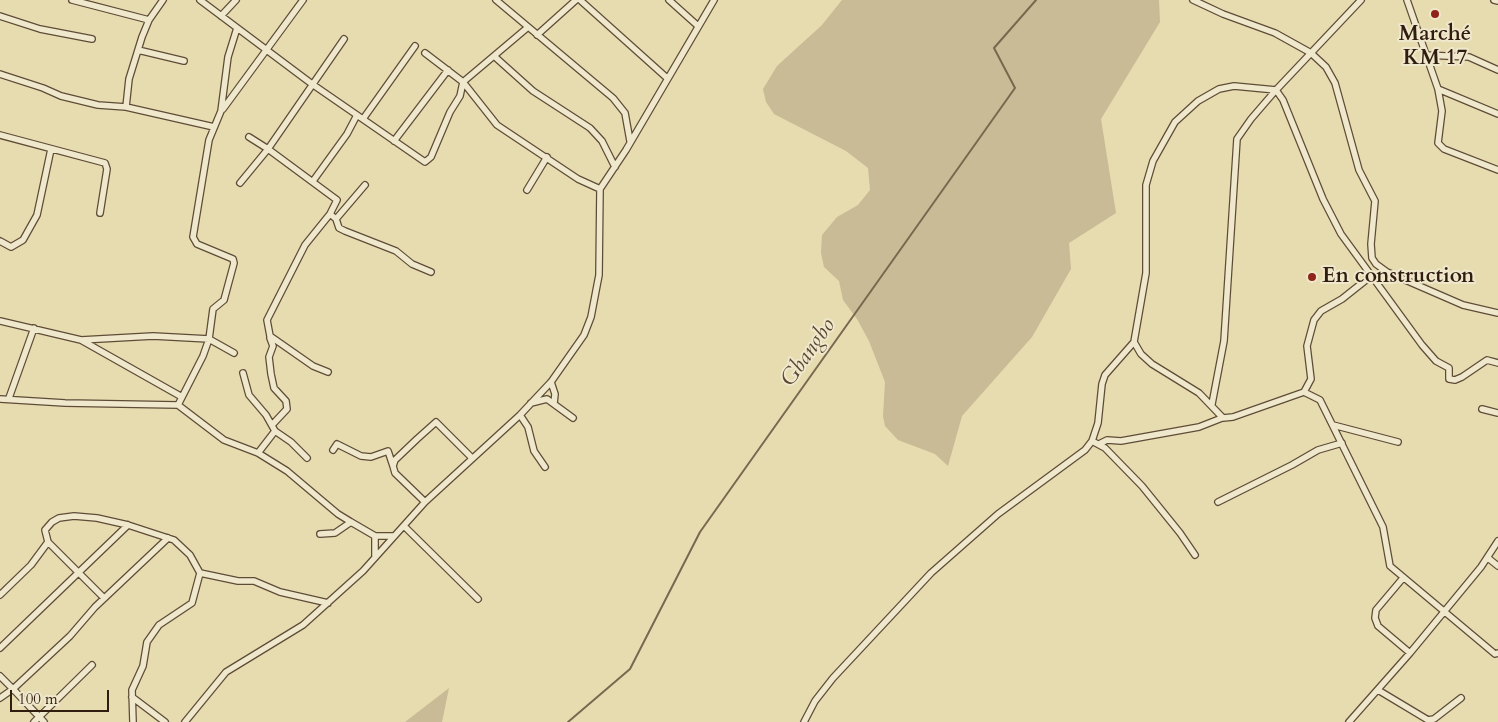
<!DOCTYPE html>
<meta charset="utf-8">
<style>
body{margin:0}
#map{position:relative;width:1498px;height:722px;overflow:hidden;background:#e7dbb0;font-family:Cardo,serif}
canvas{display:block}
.scale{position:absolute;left:10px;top:690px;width:99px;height:22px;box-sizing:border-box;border:2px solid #311d0f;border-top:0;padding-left:6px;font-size:15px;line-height:18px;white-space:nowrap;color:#311d0f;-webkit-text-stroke:4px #efe8cc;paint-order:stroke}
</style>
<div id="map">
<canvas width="1498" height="722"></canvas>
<div class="scale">100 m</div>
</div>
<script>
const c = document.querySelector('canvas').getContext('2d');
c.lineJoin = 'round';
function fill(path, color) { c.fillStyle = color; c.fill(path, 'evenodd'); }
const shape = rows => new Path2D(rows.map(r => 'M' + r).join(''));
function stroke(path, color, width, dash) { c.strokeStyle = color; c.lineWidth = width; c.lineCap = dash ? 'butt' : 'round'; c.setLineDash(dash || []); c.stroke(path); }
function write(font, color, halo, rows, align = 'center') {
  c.font = font + ' Cardo,serif'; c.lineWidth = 4; c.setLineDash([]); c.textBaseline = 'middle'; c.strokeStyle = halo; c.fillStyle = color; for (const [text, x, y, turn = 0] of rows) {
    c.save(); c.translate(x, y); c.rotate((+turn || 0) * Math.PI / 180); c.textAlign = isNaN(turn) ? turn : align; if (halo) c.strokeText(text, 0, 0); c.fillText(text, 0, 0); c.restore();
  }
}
fill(shape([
 [842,0,1159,0,1160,22,1101,119,1116,213,1069,243,1071,269,1032,337,962,416,948,466,935,454,898,440,885,426,883,416,885,382,869,341,857,319,843,300,839,281,824,267,821,253,822,235,837,217,858,205,870,190,868,168,846,151,774,114,766,102,763,89,777,66,822,25],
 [449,688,442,722,405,722]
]), '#c8bb95');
stroke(shape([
 [568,722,630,669,700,532,1015,88,994,48,1036,0]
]), '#79684f', 2);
const minor = shape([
 [72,0,149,20],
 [163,0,149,20,142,37,129,79,126,107,214,127],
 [200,0,312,84,425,162,431,157,450,112,460,96,463,82],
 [496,0,613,98,625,113,630,141],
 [580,0,667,78],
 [669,0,698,26],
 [1193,0,1223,14,1275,33,1311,53,1326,67,1335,83,1359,170,1375,201,1371,244,1372,258,1376,264,1387,272,1463,305,1498,313],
 [1407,0,1438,89,1442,111,1438,143,1444,149,1498,170],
 [1494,0,1498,1],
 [0,16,40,29,92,39],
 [221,16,236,0],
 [537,35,576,0],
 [138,50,184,61],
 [425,53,463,82,527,28],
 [1425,55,1469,57,1498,70],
 [494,56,533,91,590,128,602,141,615,167],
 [0,74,43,88,61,96,98,105,126,107],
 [463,82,497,125,578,179,600,189],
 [1438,89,1498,114],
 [223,109,303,0],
 [363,119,415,46],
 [0,135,105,163,107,169,100,213],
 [394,141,448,70],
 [313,181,347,134,357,115],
 [240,183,268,149,249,137],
 [527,190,547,157],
 [330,214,336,219,339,228,345,231,396,251,412,264,431,272],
 [336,219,365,185],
 [0,241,11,247,23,240,37,215,51,149],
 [0,321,81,340,182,397],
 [270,338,273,346,269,357,271,374,274,388,286,401,287,409,272,425],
 [81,340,153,336,209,339,234,353],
 [1134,342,1141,354,1152,364,1199,393,1223,418,1233,417,1304,392,1320,400,1383,527,1390,566,1495,654,1498,653],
 [328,372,313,366,270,336,267,320,305,245,330,214,337,200,268,149,344,39],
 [243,373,249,395,266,415,275,431,291,442,307,458],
 [551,382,555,394,554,404],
 [1304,392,1311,379,1307,346,1314,320,1321,311,1342,299,1371,276],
 [9,398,34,328],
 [0,399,65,403,178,405,224,440,258,453,287,471,338,514,351,522,375,536,394,536],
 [531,403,547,399,573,418],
 [1212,404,1224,341,1237,139,1251,119,1276,90,1361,0],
 [178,405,203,356,209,339,213,309,224,300,234,263,233,259,197,244,193,237,209,140,221,111,228,57,237,28],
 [1482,409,1498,413],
 [520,415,528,427,534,451,545,467],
 [1333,425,1398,442],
 [1092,441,1105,448,1142,486,1180,533,1195,555],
 [1099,444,1107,440,1121,441,1199,427,1222,418],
 [333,450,337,444,361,456,371,457,388,451,393,466],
 [258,453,275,431],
 [425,502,395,473,393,466,395,460,417,439,436,422,472,458],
 [1218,502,1292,465,1318,450,1342,443],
 [404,526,478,599],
 [320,534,335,533,351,522],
 [375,536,375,557],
 [1488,558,1498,566],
 [200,573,238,581,254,581,280,592,328,603],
 [1403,578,1376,610,1375,618,1378,626,1410,653],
 [0,595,31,565,48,542],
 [104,598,48,542,45,530,52,522,59,518,74,516,97,518,128,525,174,540,190,555,200,573,192,603,159,625,147,642,143,666,132,690,133,722],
 [0,648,128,525],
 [0,676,13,689,70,636,95,607,168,538],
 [1378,690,1428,720,1434,719,1461,698],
 [132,697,165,722],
 [0,698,13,689,44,722],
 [34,722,92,665],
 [185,722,226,672,303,625,363,571,425,502,520,415,551,382,584,335,591,317,599,275,600,189,626,150,714,0],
 [804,722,815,701,833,678,931,573,998,514,1085,450,1092,441,1098,423,1102,384,1105,375,1134,342,1146,273,1146,185,1153,161,1175,122,1198,101,1219,89,1234,86,1276,90,1283,100,1323,199,1341,234,1422,345,1436,361,1449,368,1449,379,1455,380,1462,377,1487,360,1498,363],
 [1349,722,1410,653,1481,567,1498,541]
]);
stroke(minor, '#5e4c37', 8);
stroke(minor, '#efe8cc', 5.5);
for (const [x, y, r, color] of [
 [1435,14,5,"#8f2418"],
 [1312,277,5,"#8f2418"]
]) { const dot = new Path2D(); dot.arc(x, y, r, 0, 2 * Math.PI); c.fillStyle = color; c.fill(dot); stroke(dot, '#efe8cc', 2); }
write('bold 21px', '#311d0f', '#efe8cc', [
 ["Marché",1435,35],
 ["KM 17",1435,59],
 ["En construction",1322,277,"left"]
]);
write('italic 22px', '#5b4934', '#efe8cc', [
 ["Gbangbo",809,353,-55]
]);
</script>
